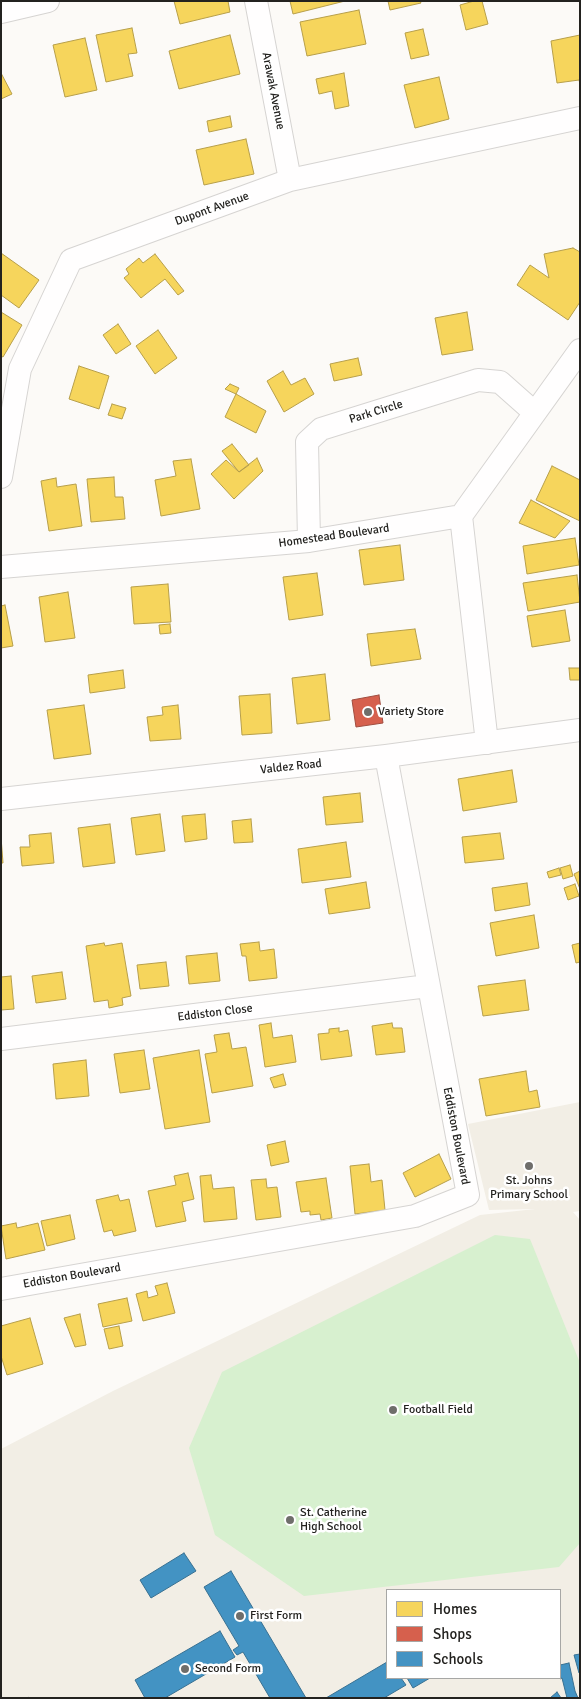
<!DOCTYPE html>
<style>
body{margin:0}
#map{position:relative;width:581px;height:1699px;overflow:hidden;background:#fcfaf7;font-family:Signika,sans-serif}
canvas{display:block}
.frame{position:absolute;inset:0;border:2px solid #23221f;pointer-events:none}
.legend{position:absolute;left:386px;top:1589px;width:175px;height:90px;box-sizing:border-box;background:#fff;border:1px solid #a7a7a5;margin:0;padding:6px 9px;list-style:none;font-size:15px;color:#23221f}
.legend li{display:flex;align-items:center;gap:10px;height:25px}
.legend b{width:25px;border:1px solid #a7a7a5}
</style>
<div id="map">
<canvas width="581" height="1699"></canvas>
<div class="frame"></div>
<ul class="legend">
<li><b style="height:14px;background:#f6d55c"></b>Homes</li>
<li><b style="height:14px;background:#d6604d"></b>Shops</li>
<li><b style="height:14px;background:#4393c3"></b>Schools</li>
</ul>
</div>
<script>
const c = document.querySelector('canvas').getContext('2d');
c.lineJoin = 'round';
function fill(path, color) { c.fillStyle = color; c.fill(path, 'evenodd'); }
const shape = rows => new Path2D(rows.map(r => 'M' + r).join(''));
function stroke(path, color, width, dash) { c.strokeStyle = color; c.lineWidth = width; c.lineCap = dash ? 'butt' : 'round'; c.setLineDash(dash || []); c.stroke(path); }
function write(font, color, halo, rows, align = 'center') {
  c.font = font + ' Signika,sans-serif'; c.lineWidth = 5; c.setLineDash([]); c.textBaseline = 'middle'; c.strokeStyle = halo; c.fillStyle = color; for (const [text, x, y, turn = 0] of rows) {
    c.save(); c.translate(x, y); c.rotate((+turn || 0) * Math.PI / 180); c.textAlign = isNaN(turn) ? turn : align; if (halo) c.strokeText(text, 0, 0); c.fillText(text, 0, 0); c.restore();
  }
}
fill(shape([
 [580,1102,580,1211,573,1212,580,1220,580,1698,1,1698,1,1449,113,1391,480,1215,535,1209,489,1210,468,1124],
 [387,1590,560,1590,560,1678,387,1678]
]), '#f2eee5');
fill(shape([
 [495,1235,530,1239,580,1363,580,1543,559,1567,304,1596,215,1535,189,1448,222,1372]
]), '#d7f0cf');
const homes = shape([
 [174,1,228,1,230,12,180,24,174,1],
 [290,1,345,1,293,14,290,1],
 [388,1,420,1,421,3,390,10,388,1],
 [474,1,482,1,488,24,466,30,460,5,474,1],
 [359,10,366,44,307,56,300,22,359,10],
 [132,28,137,53,128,54,133,76,106,82,96,35,132,28],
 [423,29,429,55,411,59,405,33,423,29],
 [230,35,240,74,179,89,169,51,230,35],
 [580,35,580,84,579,80,557,83,551,41,580,35],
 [85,38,97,90,65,97,53,45,85,38],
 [1,73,12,94,1,99,1,73],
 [344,73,349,106,335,109,332,91,319,94,316,79,344,73],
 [439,77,449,119,415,128,404,85,439,77],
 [230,116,232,127,209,132,207,121,230,116],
 [246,139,254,174,204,185,196,150,246,139],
 [573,248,580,252,580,302,568,320,517,285,530,265,549,278,544,254,573,248],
 [1,253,39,280,19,308,1,295,1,253],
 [155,254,184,291,178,295,165,279,141,298,124,278,129,274,126,269,139,258,143,263,155,254],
 [1,312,22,325,3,357,1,356,1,312],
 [467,312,473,350,442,355,435,318,467,312],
 [118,324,131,344,116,354,103,335,118,324],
 [158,330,177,358,155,374,136,346,158,330],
 [358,358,362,375,334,381,330,364,358,358],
 [79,366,109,376,99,409,69,399,79,366],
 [283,371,291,385,305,378,314,394,284,412,267,381,283,371],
 [230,384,239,388,236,394,225,389,230,384],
 [236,394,266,411,256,433,225,417,236,394],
 [112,404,126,408,122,419,108,415,112,404],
 [232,444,249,465,239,472,222,451,232,444],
 [257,458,263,471,234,499,211,474,226,460,239,472,257,458],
 [191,459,200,509,161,516,155,480,176,476,173,461,191,459],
 [552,466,580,480,580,521,536,500,552,466],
 [114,477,115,497,123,497,125,519,91,522,87,479,114,477],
 [56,478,57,487,76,484,82,526,49,531,41,481,56,478],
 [531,500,570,521,555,538,519,523,531,500],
 [575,538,579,565,527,574,523,546,575,538],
 [400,545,404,580,364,585,359,550,400,545],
 [317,573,323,615,289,620,283,577,317,573],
 [577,575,580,602,528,611,523,583,577,575],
 [168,584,171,622,134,624,131,587,168,584],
 [68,592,75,638,45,642,39,597,68,592],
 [5,605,13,646,1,648,1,606,5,605],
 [565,610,570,641,532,647,527,616,565,610],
 [170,624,171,633,160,634,159,625,170,624],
 [415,629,421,659,371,666,367,634,415,629],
 [569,668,580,668,580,680,570,680,569,668],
 [123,670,125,688,90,693,88,675,123,670],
 [325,674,330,720,297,724,292,678,325,674],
 [270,694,272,733,242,735,239,696,270,694],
 [84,705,91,754,54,759,47,710,84,705],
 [178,705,181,739,150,741,147,717,163,715,162,707,178,705],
 [512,770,517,802,463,811,458,779,512,770],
 [360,793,363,822,326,825,323,797,360,793],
 [160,814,165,851,136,855,131,818,160,814],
 [205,814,207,839,185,842,182,816,205,814],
 [251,819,253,842,234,843,232,821,251,819],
 [110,824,115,863,83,867,78,828,110,824],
 [51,833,54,863,22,866,20,847,30,847,29,835,51,833],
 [500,833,504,859,465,863,462,837,500,833],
 [1,837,3,863,1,863,1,837],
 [346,842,351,877,302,883,298,849,346,842],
 [570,865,573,876,563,879,560,868,570,865],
 [559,868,561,875,549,878,547,872,559,868],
 [580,871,580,889,574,874,580,871],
 [366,882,370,908,329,914,325,889,366,882],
 [527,883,530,905,495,911,492,888,527,883],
 [575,884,579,896,568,900,564,888,575,884],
 [534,915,539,948,496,956,490,923,534,915],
 [259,942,260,951,274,949,277,978,249,981,246,956,242,956,240,944,259,942],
 [104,943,105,946,122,943,131,996,122,998,123,1005,109,1008,108,1000,94,1002,86,946,104,943],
 [580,943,580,962,576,963,572,945,580,943],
 [217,953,220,981,189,984,186,956,217,953],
 [166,962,169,986,140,989,137,965,166,962],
 [62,972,66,999,36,1003,32,976,62,972],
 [11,976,14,1009,1,1010,1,977,11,976],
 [525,980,529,1010,483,1016,478,986,525,980],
 [271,1023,273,1038,292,1035,296,1062,265,1067,259,1025,271,1023],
 [392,1023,393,1028,402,1028,405,1052,376,1055,372,1026,392,1023],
 [339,1028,339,1032,348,1030,352,1056,321,1060,318,1034,329,1033,329,1029,339,1028],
 [229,1033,232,1049,246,1047,253,1086,212,1093,205,1054,217,1052,214,1035,229,1033],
 [144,1050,150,1089,120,1093,114,1054,144,1050],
 [199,1050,210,1122,165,1129,153,1058,199,1050],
 [86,1060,89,1096,56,1099,53,1064,86,1060],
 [526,1071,529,1092,537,1090,540,1107,486,1116,479,1079,526,1071],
 [283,1074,286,1085,274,1088,270,1078,283,1074],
 [285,1141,289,1162,271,1166,267,1145,285,1141],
 [439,1154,451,1179,415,1197,403,1173,439,1154],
 [369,1164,371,1182,382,1180,385,1210,355,1214,350,1166,369,1164],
 [188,1173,194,1199,182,1202,186,1221,156,1227,148,1191,176,1185,174,1176,188,1173],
 [211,1175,213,1189,234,1187,237,1219,204,1222,200,1176,211,1175],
 [326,1178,332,1218,321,1220,320,1214,310,1215,310,1211,301,1212,296,1182,326,1178],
 [266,1179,267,1188,277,1187,281,1217,256,1220,251,1180,266,1179],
 [118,1195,120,1201,129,1199,136,1231,114,1236,112,1230,104,1232,96,1200,118,1195],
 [70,1215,75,1239,47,1246,41,1221,70,1215],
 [16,1223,17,1228,38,1223,45,1250,6,1259,1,1226,16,1223],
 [167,1283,175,1313,143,1321,136,1294,147,1291,148,1298,158,1295,155,1286,167,1283],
 [127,1298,132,1321,103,1327,98,1304,127,1298],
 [80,1314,86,1345,75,1347,64,1318,80,1314],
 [30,1318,43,1364,7,1375,1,1356,1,1326,30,1318],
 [119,1326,123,1346,109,1349,104,1329,119,1326]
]);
fill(homes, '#f6d55c');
stroke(homes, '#b79f4a', 1);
const shops = shape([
 [379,695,383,723,356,727,352,700,379,695]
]);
fill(shops, '#d6604d');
stroke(shops, '#a04d3f', 1);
const schools = shape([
 [184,1553,196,1571,151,1598,140,1580,184,1553],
 [231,1571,306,1698,270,1698,243,1652,237,1655,233,1650,239,1646,204,1587,231,1571],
 [220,1631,235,1657,165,1698,145,1698,135,1680,220,1631],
 [580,1654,580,1673,579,1673,574,1655,580,1654],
 [387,1662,387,1678,401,1678,406,1685,384,1698,326,1698,387,1662],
 [569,1663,575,1691,578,1698,567,1698,562,1678,560,1679,560,1665,569,1663],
 [407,1678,430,1678,413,1688,407,1678],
 [557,1692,561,1698,550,1698,557,1692]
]);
fill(schools, '#4393c3');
stroke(schools, '#397192', 1);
const minor = shape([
 [256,1,290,180],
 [1,12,48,1],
 [1,477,20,369,71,260,290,180,580,118],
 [461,516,487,743],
 [309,541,307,442,321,429,478,380,500,382,535,413],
 [1,567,309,541,461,516,580,350],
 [1,799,386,756,580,730],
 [1,1039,428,986],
 [1,1289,415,1216,468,1195,386,756]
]);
stroke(minor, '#d6d4d2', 24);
stroke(shape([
 [28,1698,29,1698]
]), '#d7d7d6', 3, [4, 4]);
stroke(minor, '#fffefe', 22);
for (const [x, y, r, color] of [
 [368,712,5,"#6f6e6b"],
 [529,1166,5,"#6f6e6b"],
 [393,1410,5,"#6f6e6b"],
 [290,1520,5,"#6f6e6b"],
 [240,1616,5,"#6f6e6b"],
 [185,1669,5,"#6f6e6b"]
]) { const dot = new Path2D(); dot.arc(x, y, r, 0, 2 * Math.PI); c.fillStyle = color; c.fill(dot); stroke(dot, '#fff', 2); }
write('12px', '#23221f', '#fff', [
 ["Arawak Avenue",273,91,79],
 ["Dupont Avenue",212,209,-20],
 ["Park Circle",376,412,-17],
 ["Homestead Boulevard",334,536,-8],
 ["Valdez Road",291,767,-6],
 ["Eddiston Close",215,1013,-7],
 ["Eddiston Boulevard",456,1136,79],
 ["Eddiston Boulevard",72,1276,-10]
]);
write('12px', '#23221f', '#fff', [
 ["Variety Store",378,712],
 ["St. Johns",529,1181,"center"],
 ["Primary School",529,1195,"center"],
 ["Football Field",403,1410],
 ["St. Catherine",300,1513],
 ["High School",300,1527],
 ["First Form",250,1616],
 ["Second Form",195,1669]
], 'left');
</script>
